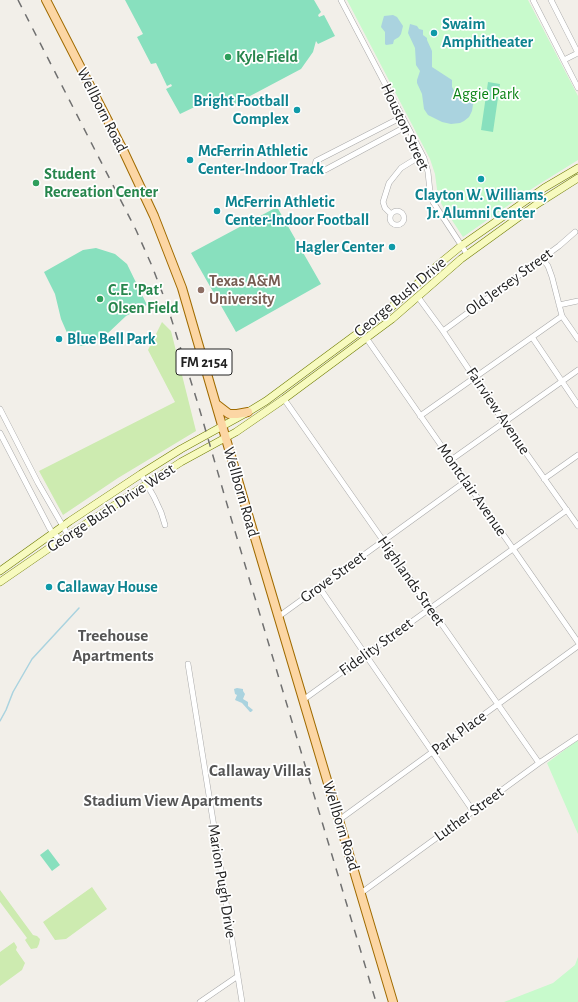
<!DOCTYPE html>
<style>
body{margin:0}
canvas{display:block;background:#f2efe9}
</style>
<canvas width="578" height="1002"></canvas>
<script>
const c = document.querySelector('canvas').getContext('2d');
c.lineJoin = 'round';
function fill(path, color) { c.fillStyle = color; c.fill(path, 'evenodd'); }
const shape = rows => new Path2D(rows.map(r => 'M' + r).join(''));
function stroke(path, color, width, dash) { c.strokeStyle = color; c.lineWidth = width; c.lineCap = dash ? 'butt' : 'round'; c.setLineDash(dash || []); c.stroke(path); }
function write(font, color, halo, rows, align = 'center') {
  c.font = font + ' "Alegreya Sans",sans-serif'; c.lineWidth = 3.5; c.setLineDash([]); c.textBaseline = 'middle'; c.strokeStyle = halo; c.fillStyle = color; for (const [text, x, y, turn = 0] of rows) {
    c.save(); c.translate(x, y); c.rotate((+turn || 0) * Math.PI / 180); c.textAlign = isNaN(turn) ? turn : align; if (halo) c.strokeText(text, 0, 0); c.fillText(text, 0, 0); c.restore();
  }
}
fill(shape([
 [162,322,171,331,196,431,118,478,63,515,39,471,175,402,148,350],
 [92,887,107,909,66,939,55,940,43,922],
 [0,890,33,935,37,936,40,939,39,944,37,948,31,949,25,940,27,938,0,902],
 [14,942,17,947,16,950,25,963,22,970,0,986,0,952]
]), '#cdebb0');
fill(shape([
 [347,0,528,0,578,96,578,160,533,188,463,237,442,205,438,197,435,174,430,159],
 [578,740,578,834,547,763],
 [578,957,578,1002,504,1002,553,983,575,965]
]), '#c8facc');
fill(shape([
 [125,0,314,0,321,12,318,15,319,17,324,15,335,36,318,44,316,41,313,52,301,69,235,104,218,104,205,102,180,114,166,89,172,86,171,84,167,86,156,63,151,64,137,37,143,34],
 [488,82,500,84,493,132,481,130],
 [277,207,321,284,236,332,191,253],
 [96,248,115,254,127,264,147,305,126,316,107,334,84,346,79,346,73,343,68,335,61,319,55,294,44,272,83,250],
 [48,849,60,865,52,871,40,855]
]), '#88e0be');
fill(shape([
 [393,15,397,17,403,26,401,34,399,37,394,40,393,44,386,45,385,44,385,32,381,27,382,23,384,16],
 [410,24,417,26,419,29,423,30,423,35,427,38,427,40,432,51,432,67,452,80,452,87,455,92,460,94,470,95,474,98,472,111,469,117,464,121,460,123,451,124,442,122,428,115,424,109,422,94,417,83,417,80,420,71,416,65,415,48,408,33],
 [237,688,243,689,243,691,245,694,243,699,248,702,248,706,253,710,251,712,250,712,242,703,235,700,237,695,235,694,234,689]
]), '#aad3df');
stroke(shape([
 [0,721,6,710,13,692,32,659,79,608]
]), '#aad3df', 1.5);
const street = shape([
 [341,0,424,158,428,172,430,192,433,202,467,254],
 [533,0,578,88],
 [551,0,578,53],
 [564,60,578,53],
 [402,117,316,161,315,164,315,169,317,173,325,170,407,126],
 '390 218a7 7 0 1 1 14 0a7 7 0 1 1-14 0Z',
 [391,214,385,208,383,202,389,183,401,168,422,155],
 [542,258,548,266,552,277,562,316,578,339],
 [418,297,443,331,504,422,578,526],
 [559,305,578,301],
 [443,331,559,246,575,232],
 [532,337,578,405],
 [367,339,578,642],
 [284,399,539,763],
 [0,409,38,483,68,535],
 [420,416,562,316],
 [0,433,50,529,54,534,61,540],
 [451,460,578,370],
 [141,474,154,497,161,512,165,525],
 [544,479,578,455],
 [319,587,473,811],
 [278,617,466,481],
 [188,664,242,1002],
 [303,700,567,510],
 [339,820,578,646],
 [361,893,539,763,578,737],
 [200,1002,238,976]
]);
const secondary = shape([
 [0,571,70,521,141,474,181,449,248,412,266,401,385,313,439,264,461,246,544,188,578,168],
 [0,582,61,540,147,484,181,462,236,432,284,399,392,319,461,259,537,204,578,178]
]);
const primary = shape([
 [46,0,123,150,154,216,182,288,247,511,393,1002],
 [216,404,229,414,237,414,248,412]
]);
stroke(street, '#a9a9a9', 6);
stroke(secondary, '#707d05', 8);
stroke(primary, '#a06b00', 10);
stroke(street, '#fff', 5);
stroke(secondary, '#f7fabf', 7);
stroke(primary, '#fcd6a4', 8);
stroke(shape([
 [18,0,136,230,152,266,167,305,198,404,231,518,376,1002]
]), '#707070', 1.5, [8, 8]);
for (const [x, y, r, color] of [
 [434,33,4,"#0f9aa8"],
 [228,57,4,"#2e9e5b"],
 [297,110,4,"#0f9aa8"],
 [190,160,4,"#0f9aa8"],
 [481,179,4,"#0f9aa8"],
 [36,183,4,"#2e9e5b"],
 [217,211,4,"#0f9aa8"],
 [392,247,4,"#0f9aa8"],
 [201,290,4,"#8d6e63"],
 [100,299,4,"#2e9e5b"],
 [59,339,4,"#0f9aa8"],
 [49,587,4,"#0f9aa8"]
]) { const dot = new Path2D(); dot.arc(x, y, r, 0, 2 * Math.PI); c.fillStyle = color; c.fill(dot); stroke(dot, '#fff', 1.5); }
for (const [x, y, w] of [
 [204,362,56]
]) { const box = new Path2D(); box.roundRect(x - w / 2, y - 13, w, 26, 3); c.fillStyle = '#fff'; c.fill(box); stroke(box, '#222', 1); }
write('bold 15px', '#222', null, [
 ["FM 2154",204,362]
]);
write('bold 16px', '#0d838f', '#fff', [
 ["Swaim",442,24],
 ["Amphitheater",442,42],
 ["Bright Football",289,101,"right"],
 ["Complex",289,119,"right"],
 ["McFerrin Athletic",198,151],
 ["Center-Indoor Track",198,169],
 ["Clayton W. Williams,",481,195,"center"],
 ["Jr. Alumni Center",481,213,"center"],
 ["McFerrin Athletic",225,202],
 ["Center-Indoor Football",225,220],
 ["Hagler Center",384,247,"right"],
 ["Blue Bell Park",67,339],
 ["Callaway House",57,587]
], 'left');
write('bold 16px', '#27864d', '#fff', [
 ["Kyle Field",236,57],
 ["Student",44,174],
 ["Recreation Center",44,192],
 ["C.E. 'Pat'",108,290],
 ["Olsen Field",108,308]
], 'left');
write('16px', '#0c8416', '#fff', [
 ["Aggie Park",486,94]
]);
write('16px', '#222', '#fff', [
 ["Wellborn Road",102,110,63],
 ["Houston Street",405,127,65],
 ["Old Jersey Street",509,282,-36],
 ["George Bush Drive",400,297,-40],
 ["Fairview Avenue",498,411,56],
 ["Montclair Avenue",472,490,55],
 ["Wellborn Road",241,492,74],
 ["George Bush Drive West",111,508,-33],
 ["Grove Street",333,577,-36],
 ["Highlands Street",411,581,55],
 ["Fidelity Street",376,647,-36],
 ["Park Place",459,733,-36],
 ["Luther Street",469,814,-36],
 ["Wellborn Road",341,826,73],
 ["Marion Pugh Drive",222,881,81]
]);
write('bold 16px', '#785e54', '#fff', [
 ["Texas A&M",209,281],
 ["University",209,299]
], 'left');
write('bold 17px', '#555', '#fff', [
 ["Treehouse",113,636],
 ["Apartments",113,656],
 ["Callaway Villas",260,771],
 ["Stadium View Apartments",173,801]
]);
</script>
